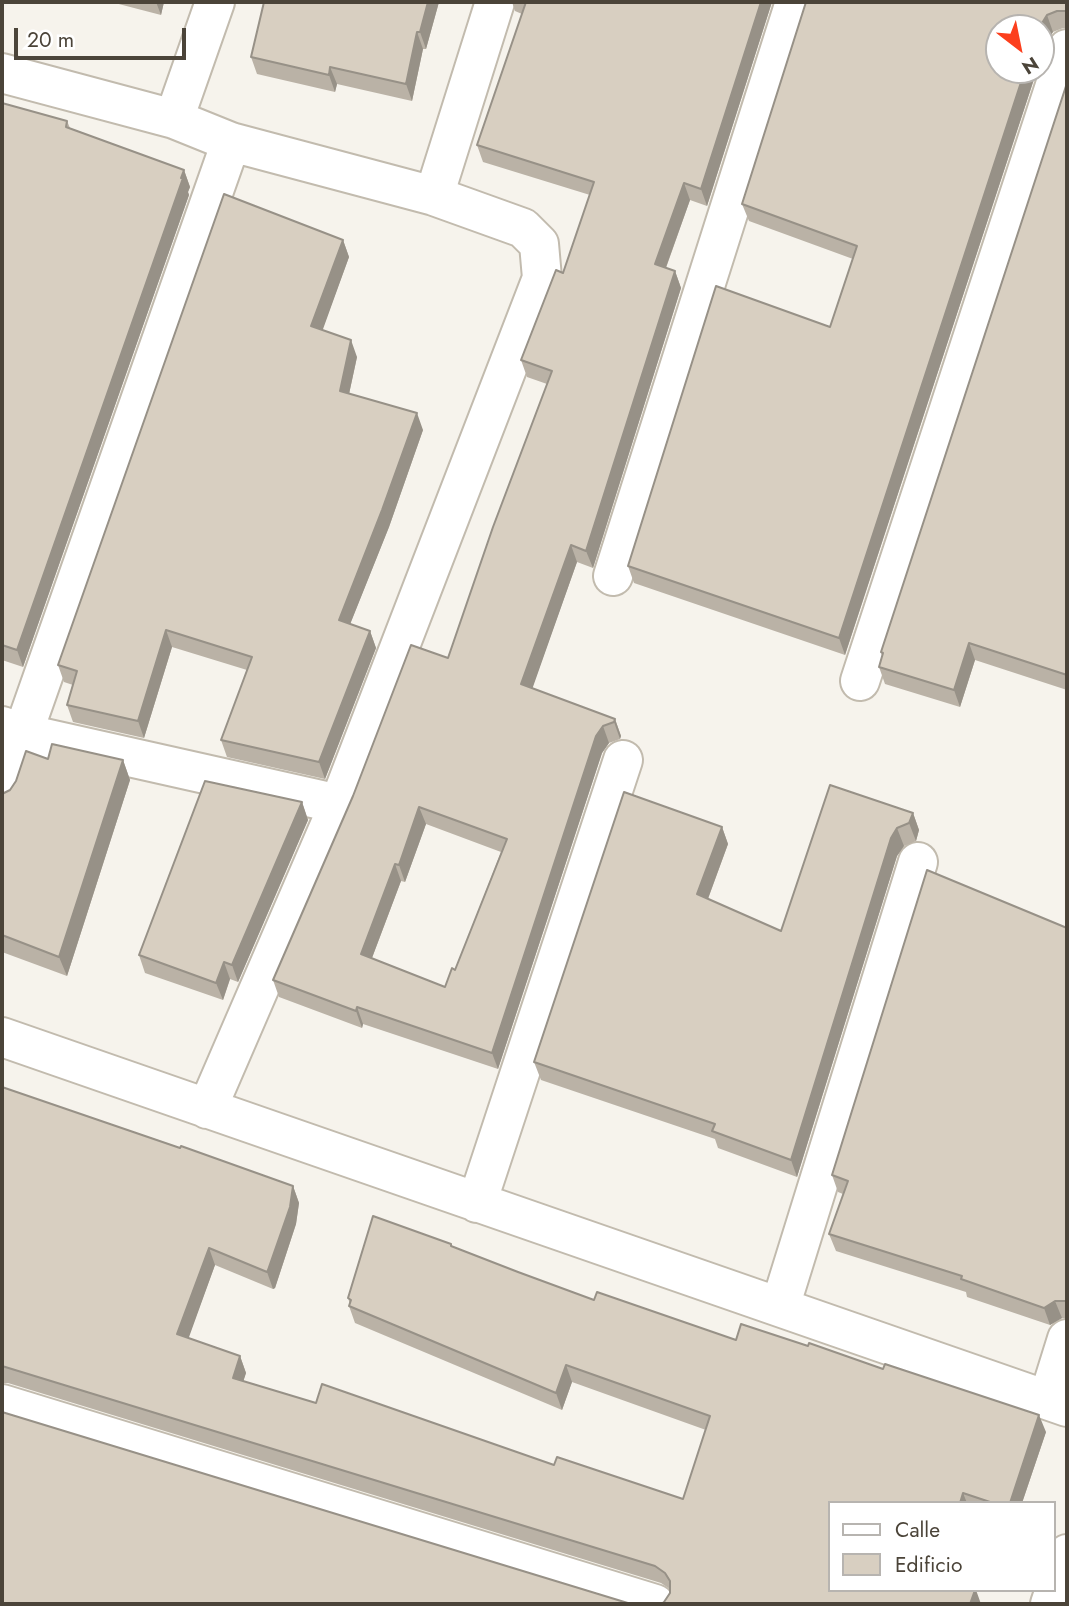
<!DOCTYPE html>
<style>
body{margin:0}
#map{position:relative;width:1069px;height:1606px;overflow:hidden;background:#f6f3ec;font-family:Jost,sans-serif}
canvas{display:block}
.frame{position:absolute;inset:0;border:4px solid #4b4439;pointer-events:none}
.legend{position:absolute;left:828px;top:1501px;width:228px;height:91px;box-sizing:border-box;background:#fff;border:2px solid #b7b4b0;margin:0;padding:9px 12px;list-style:none;font-size:21px;color:#4b4439}
.legend li{display:flex;align-items:center;gap:14px;height:35px}
.legend b{width:35px;border:2px solid #b7b4b0}
.north{position:absolute;left:985px;top:14px;width:70px;height:70px;box-sizing:border-box;background:#fff;border:2px solid #b7b4b0;border-radius:50%;rotate:148deg;font-size:19px;font-weight:700;line-height:28px;text-align:center;color:#4b4439}
.north::after{content:'';display:block;margin:auto;width:24px;height:32px;background:#fc3f1d;clip-path:polygon(50% 0,100% 100%,50% 72%,0 100%)}
.scale{position:absolute;left:14px;top:28px;width:172px;height:32px;box-sizing:border-box;border:4px solid #4b4439;border-top:0;padding-left:9px;font-size:21px;line-height:24px;white-space:nowrap;color:#4b4439;-webkit-text-stroke:5px #fff;paint-order:stroke}
</style>
<div id="map">
<canvas width="1069" height="1606"></canvas>
<div class="frame"></div>
<ul class="legend">
<li><b style="height:9px;background:#fff"></b>Calle</li>
<li><b style="height:19px;background:#d8cfc1"></b>Edificio</li>
</ul>
<div class="north">N</div>
<div class="scale">20 m</div>
</div>
<script>
const c = document.querySelector('canvas').getContext('2d');
c.lineJoin = 'round';
const shape = rows => new Path2D(rows.map(r => 'M' + r).join(''));
function stroke(path, color, width, dash) { c.strokeStyle = color; c.lineWidth = width; c.lineCap = dash ? 'butt' : 'round'; c.setLineDash(dash || []); c.stroke(path); }
function fill(path, color) { c.fillStyle = color; c.fill(path, 'evenodd'); }
const minor = shape([
 [2,73,174,119,231,142,434,196,523,228,539,244,542,278,339,804,207,1109],
 [174,119,215,2],
 [434,196,495,2],
 [613,576,795,2],
 [860,681,1067,49],
 [2,726,22,733,339,804],
 [2,793,231,142],
 [2,1037,1067,1407],
 [477,1203,623,760],
 [780,1307,918,862],
 [1048,1400,1067,1339],
 [2,1404,655,1604],
 [1050,1604,1067,1554]
]);
stroke(minor, '#c2bbae', 42);
stroke(minor, '#fff', 38);
fill(shape([
 [111,2,164,2,161,15],
 [264,2,439,2,426,49,423,49,412,101,337,84,335,92,257,74,251,57],
 [512,2,772,2,707,206,690,200,666,268,675,271,681,288,593,568,577,562,532,688,615,719,621,736,620,739,609,743,602,753,498,1069,363,1024,362,1028,279,997,273,980,448,658,547,384,527,377,521,360,563,273,590,195,483,162,477,145,522,14,515,11],
 [426,824,501,852,455,970,445,987,372,958,401,881,405,882],
 [1067,2,1067,28,1063,28,1053,32,1046,42,1041,58,1041,28,999,70,1037,70,845,655,634,583,628,566,830,327,853,259,749,221,742,204],
 [1067,83,1067,690,975,660,960,707,885,684,879,667,882,656,881,652],
 [2,103,67,121,70,128,184,170,190,187,188,192,189,195,23,667,2,660],
 [343,240,349,257,322,330,357,357,349,394,423,430,389,527,350,624,370,631,376,648,325,779,227,757,221,740,247,670,172,647,144,738,73,722,67,705,73,685,64,682,58,665],
 [48,759,123,760,130,780,67,976,2,952,2,794,10,790],
 [302,802,308,820,238,982,230,979,223,1000,145,973,139,955],
 [913,813,919,830,916,841,904,846,897,856,797,1177,718,1148,715,1139,541,1080,534,1062,722,827,728,844,708,899,781,931],
 [1067,928,1067,1318,1062,1318,1050,1325,967,1297,966,1292,836,1251,829,1234,843,1194,838,1192,832,1175],
 [2,1087,293,1186,299,1203,296,1224,275,1288,273,1289,215,1265,188,1338,240,1356,246,1373,243,1381,316,1403,683,1499,706,1430,572,1382,562,1410,355,1323,349,1306,350,1304,348,1298,452,1246,518,1272,594,1300,1046,1432,1022,1503,829,1503,664,1602,670,1593,670,1589,661,1583,8,1383,2,1383]
]), '#bab2a6');
fill(shape([
 [156,2,164,2,161,15],
 [428,2,439,2,426,49,420,32],
 [761,2,772,2,707,206,701,189],
 [1047,15,1053,32,1046,42,1041,58,1041,28,1039,28],
 [417,32,423,49,412,101,406,84],
 [330,67,337,84,335,92,329,75],
 [1025,70,1037,70,845,655,839,638],
 [184,170,190,187,188,192,189,195,23,667,17,650],
 [684,183,690,200,661,281,655,264],
 [343,240,349,257,318,343,311,326],
 [675,271,681,288,593,568,586,551],
 [351,340,357,357,346,408,340,391],
 [417,413,423,430,389,527,345,637,339,620],
 [571,545,577,562,528,701,521,684],
 [166,630,172,647,144,738,138,721],
 [370,631,376,648,325,779,319,762],
 [969,643,975,660,960,707,954,690],
 [615,719,621,736,620,739,614,722],
 [603,726,609,743,602,753,498,1069,492,1053,596,736],
 [123,760,130,780,67,976,59,957],
 [302,802,308,820,238,982,232,965],
 [419,807,426,824,405,882,399,865],
 [913,813,919,830,916,841,909,823],
 [722,827,728,844,703,912,697,894],
 [897,828,904,846,897,856,797,1177,791,1160,891,838],
 [395,864,401,881,367,971,361,954],
 [224,962,230,979,223,1000,216,983],
 [357,1007,363,1024,362,1028,356,1011],
 [293,1186,299,1203,296,1224,275,1288,273,1289,267,1272],
 [209,1248,215,1265,184,1351,177,1334],
 [1055,1301,1062,1318,1050,1325,1044,1308],
 [240,1356,246,1373,239,1395,233,1378],
 [566,1365,572,1382,562,1410,556,1393],
 [1039,1415,1046,1432,1022,1503,1010,1503],
 [963,1493,967,1503,960,1503],
 [975,1590,976,1590,981,1604,970,1604]
]), '#979187');
const building = shape([
 [264,2,428,2,420,32,417,32,406,84,330,67,329,75,251,57,264,2],
 [526,2,761,2,701,189,684,183,655,264,675,271,586,551,571,545,521,684,615,719,614,722,603,726,596,736,492,1053,357,1007,356,1011,273,980,353,796,411,645,448,658,493,527,552,371,521,360,556,270,563,273,594,182,477,145,526,2],
 [419,807,507,839,455,970,452,968,445,987,361,954,395,864,399,865,419,807],
 [806,2,1067,2,1067,11,1057,11,1047,15,1039,28,999,28,999,70,1025,70,839,638,628,566,716,286,830,327,857,246,742,204,806,2],
 [1067,83,1067,675,969,643,954,690,879,667,883,653,881,652,1067,83],
 [2,103,67,121,66,127,184,170,181,178,183,178,17,650,2,645,2,103],
 [224,194,343,240,311,326,351,340,340,391,417,413,382,510,339,620,370,631,319,762,221,740,252,657,166,630,138,721,67,705,77,671,58,665,224,194],
 [52,744,123,760,59,957,2,935,2,794,10,790,16,781,26,751,48,759,52,744],
 [205,781,302,802,232,965,224,962,216,983,139,955,205,781],
 [830,785,913,813,909,823,897,828,891,838,791,1160,712,1131,715,1124,534,1062,624,792,722,827,697,894,781,931,830,785],
 [927,870,1067,928,1067,1301,1055,1301,1044,1308,961,1279,962,1276,829,1234,848,1181,832,1175,927,870],
 [2,1087,180,1148,181,1146,293,1186,290,1207,268,1270,267,1272,209,1248,177,1334,240,1356,233,1378,316,1403,322,1384,554,1465,557,1457,683,1499,710,1416,566,1365,556,1393,349,1306,351,1300,348,1298,373,1216,451,1244,451,1246,518,1272,594,1300,597,1292,736,1340,741,1324,808,1346,809,1343,883,1369,885,1364,1039,1415,1010,1503,993,1503,963,1493,960,1503,829,1503,829,1590,975,1590,970,1604,661,1604,664,1602,670,1593,670,1581,665,1573,655,1566,2,1366,2,1087],
 [2,1412,631,1604,2,1604,2,1412]
]);
fill(building, '#d8cfc1');
stroke(building, '#979187', 2);
</script>
